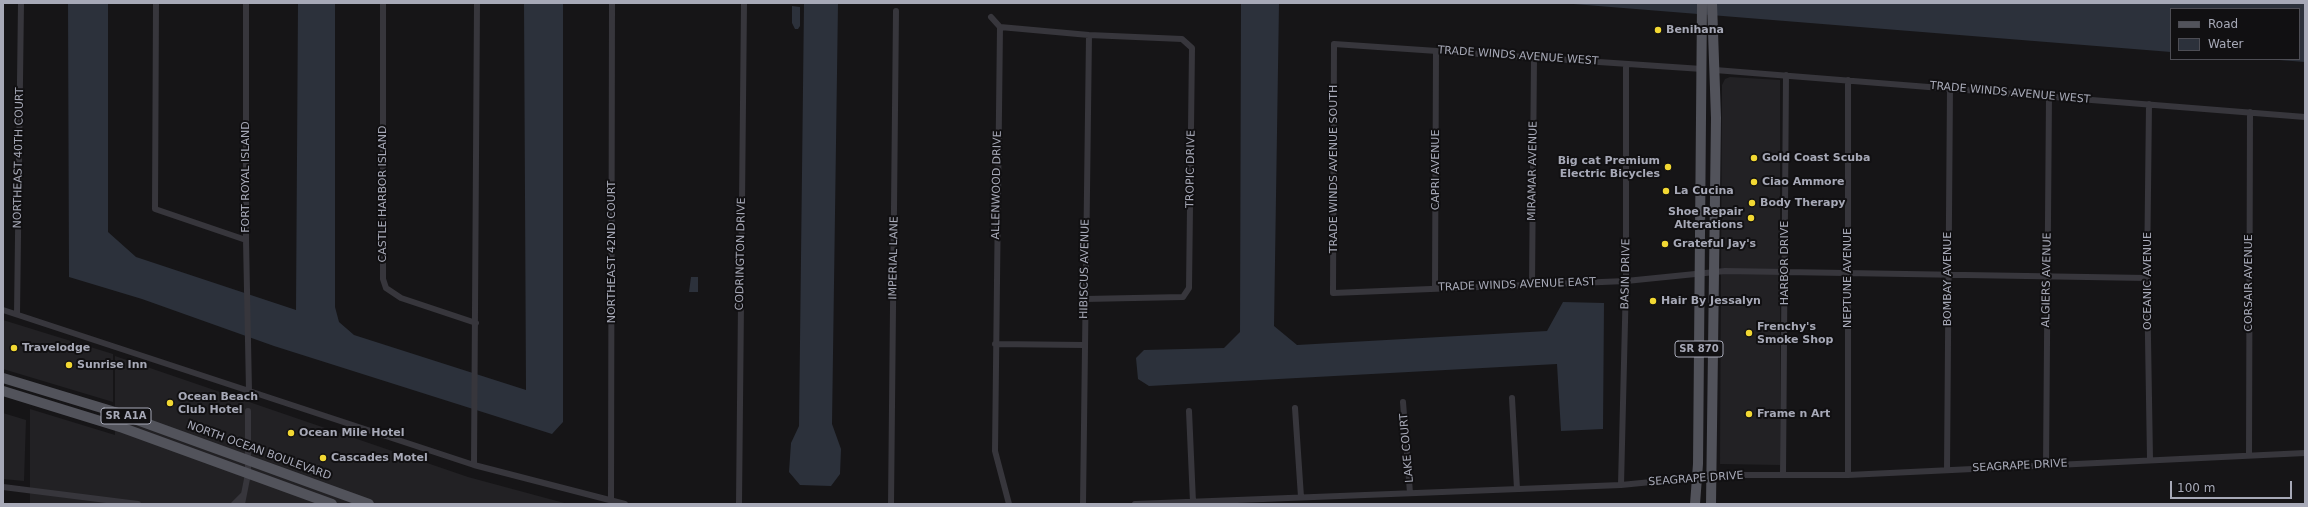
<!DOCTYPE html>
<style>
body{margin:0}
#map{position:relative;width:2308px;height:507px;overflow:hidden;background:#161517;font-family:"DejaVu Sans",sans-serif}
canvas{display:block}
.frame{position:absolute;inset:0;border:4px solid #a7a9b7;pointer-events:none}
.legend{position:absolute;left:2170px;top:8px;width:130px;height:52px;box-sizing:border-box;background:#111012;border:1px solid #4d4d54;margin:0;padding:5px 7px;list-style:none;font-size:12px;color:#a7a9b7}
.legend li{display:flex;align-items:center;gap:8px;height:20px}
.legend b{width:20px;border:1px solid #4d4d54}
.scale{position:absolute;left:2170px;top:481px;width:122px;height:18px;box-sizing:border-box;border:2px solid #a7a9b7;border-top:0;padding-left:5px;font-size:12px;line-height:14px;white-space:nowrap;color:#a7a9b7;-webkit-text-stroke:3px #111012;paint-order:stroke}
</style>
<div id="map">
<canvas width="2308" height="507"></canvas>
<div class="frame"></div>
<ul class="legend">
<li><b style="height:5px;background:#52535b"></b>Road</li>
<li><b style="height:11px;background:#2c313b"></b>Water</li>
</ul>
<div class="scale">100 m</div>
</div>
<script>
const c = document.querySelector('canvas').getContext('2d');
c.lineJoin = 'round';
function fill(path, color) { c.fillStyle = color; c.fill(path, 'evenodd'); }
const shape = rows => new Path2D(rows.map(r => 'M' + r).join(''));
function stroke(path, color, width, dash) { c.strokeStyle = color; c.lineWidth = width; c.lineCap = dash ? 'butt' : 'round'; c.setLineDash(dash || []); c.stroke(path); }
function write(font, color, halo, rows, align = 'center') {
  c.font = font + ' "DejaVu Sans",sans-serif'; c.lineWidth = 4; c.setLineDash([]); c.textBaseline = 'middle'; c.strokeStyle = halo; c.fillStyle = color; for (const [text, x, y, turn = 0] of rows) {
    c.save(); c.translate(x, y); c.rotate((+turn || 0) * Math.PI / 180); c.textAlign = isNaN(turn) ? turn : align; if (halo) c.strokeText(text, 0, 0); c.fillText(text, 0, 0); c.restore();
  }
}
fill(shape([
 [1730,77,1780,80,1780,465,1720,464,1722,85,1725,79],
 [3,320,113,354,113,402,3,369],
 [115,356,468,477,568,504,30,504,30,409,115,435],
 [3,413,26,420,24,481,3,479]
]), '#222124');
fill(shape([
 [68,3,108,3,108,232,136,257,296,310,298,3,335,3,335,307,339,322,354,335,526,390,524,3,563,3,563,422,552,434,274,346,142,299,69,277],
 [804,3,838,3,832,424,841,449,840,474,831,486,800,485,789,472,791,443,799,426],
 [1241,3,1279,3,1274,326,1297,345,1547,331,1563,302,1604,303,1603,429,1561,431,1557,364,1149,386,1138,379,1136,358,1144,350,1224,348,1240,332],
 [1561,3,2305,3,2305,62,2266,59,2299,59,2299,9,2171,9,2171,52],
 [792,6,800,7,800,26,798,29,795,29,792,23],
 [691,277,698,277,698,292,689,292]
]), '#2c313b');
stroke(shape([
 [156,3,155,209,246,240,246,3],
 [383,3,383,279,386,288,401,298,476,323],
 [991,17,1000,27,995,451,1009,504],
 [1000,27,1089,35,1182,39,1192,48,1189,288,1183,297,1085,299],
 [1702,69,1334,44,1333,293,1626,281,1725,271,2147,278],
 [1715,70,2305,117],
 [2149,104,2147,278,2150,459],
 [246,240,249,391],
 [1532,285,1534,58],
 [1435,289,1436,51],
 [3,310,474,465,625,504],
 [17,314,21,3],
 [995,344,1084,345],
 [1512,398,1517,489],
 [1403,402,1410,493],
 [1295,408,1301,497],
 [1189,411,1193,502],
 [2249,455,2250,112],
 [474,465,477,3],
 [2046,465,2049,96],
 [1947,470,1950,88],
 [1783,475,1786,75],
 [1848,475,1848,80],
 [1621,485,1626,281,1626,64],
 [3,487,138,504],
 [611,500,612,3],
 [234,504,243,495],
 [242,504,248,474,248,411],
 [739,504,744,3],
 [891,504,896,11],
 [1083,504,1089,35],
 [1135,504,1621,485,1722,475,1848,475,2305,453]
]), '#37363c', 6);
stroke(shape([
 [3,378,115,412,369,504],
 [3,391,123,428,332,504],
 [1695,504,1698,464,1702,3],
 [1711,504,1716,118,1712,3]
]), '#52535b', 10);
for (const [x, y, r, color] of [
 [1658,30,4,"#f2d833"],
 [1754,158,4,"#f2d833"],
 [1668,167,4,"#f2d833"],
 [1754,182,4,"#f2d833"],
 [1666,191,4,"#f2d833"],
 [1752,203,4,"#f2d833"],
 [1751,218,4,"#f2d833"],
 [1665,244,4,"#f2d833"],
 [1653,301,4,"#f2d833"],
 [1749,333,4,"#f2d833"],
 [14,348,4,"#f2d833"],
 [69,365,4,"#f2d833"],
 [170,403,4,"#f2d833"],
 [1749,414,4,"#f2d833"],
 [291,433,4,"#f2d833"],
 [323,458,4,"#f2d833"]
]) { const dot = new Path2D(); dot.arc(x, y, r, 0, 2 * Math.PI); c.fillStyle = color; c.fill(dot); stroke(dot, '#111012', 1.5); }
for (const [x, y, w] of [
 [1699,349,48],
 [126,416,50]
]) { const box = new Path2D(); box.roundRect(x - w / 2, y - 8, w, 16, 3); c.fillStyle = '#111012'; c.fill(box); stroke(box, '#a7a9b7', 1); }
write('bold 10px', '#a7a9b7', null, [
 ["SR 870",1699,349],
 ["SR A1A",126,416]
]);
write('bold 11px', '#a7a9b7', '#111012', [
 ["Benihana",1666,30],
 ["Gold Coast Scuba",1762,158],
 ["Big cat Premium",1660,161,"right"],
 ["Electric Bicycles",1660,174,"right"],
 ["Ciao Ammore",1762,182],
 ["La Cucina",1674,191],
 ["Body Therapy",1760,203],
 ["Shoe Repair",1743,212,"right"],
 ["Alterations",1743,225,"right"],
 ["Grateful Jay's",1673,244],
 ["Hair By Jessalyn",1661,301],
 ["Frenchy's",1757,327],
 ["Smoke Shop",1757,340],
 ["Travelodge",22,348],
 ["Sunrise Inn",77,365],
 ["Ocean Beach",178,397],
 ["Club Hotel",178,410],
 ["Frame n Art",1757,414],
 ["Ocean Mile Hotel",299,433],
 ["Cascades Motel",331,458]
], 'left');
write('11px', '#a7a9b7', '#111012', [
 ["TRADE WINDS AVENUE WEST",1518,56,4],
 ["TRADE WINDS AVENUE WEST",2010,93,5],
 ["NORTHEAST 40TH COURT",19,158,-89],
 ["TROPIC DRIVE",1191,169,-89],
 ["TRADE WINDS AVENUE SOUTH",1334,169,-90],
 ["CAPRI AVENUE",1436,170,-90],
 ["MIRAMAR AVENUE",1533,171,-89],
 ["FORT ROYAL ISLAND",246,177,-90],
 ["ALLENWOOD DRIVE",997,185,-89],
 ["CASTLE HARBOR ISLAND",383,194,-90],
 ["NORTHEAST 42ND COURT",612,252,-90],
 ["CODRINGTON DRIVE",741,254,-89],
 ["IMPERIAL LANE",894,258,-89],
 ["HARBOR DRIVE",1785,263,-90],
 ["HIBISCUS AVENUE",1085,269,-89],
 ["BASIN DRIVE",1626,274,-89],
 ["NEPTUNE AVENUE",1848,278,-90],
 ["BOMBAY AVENUE",1948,279,-90],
 ["ALGIERS AVENUE",2047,280,-89],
 ["OCEANIC AVENUE",2148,281,-90],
 ["CORSAIR AVENUE",2249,283,-90],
 ["TRADE WINDS AVENUE EAST",1517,285,-2],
 ["LAKE COURT",1407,448,-95],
 ["NORTH OCEAN BOULEVARD",259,451,20],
 ["SEAGRAPE DRIVE",2020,466,-3],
 ["SEAGRAPE DRIVE",1696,479,-4]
]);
</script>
